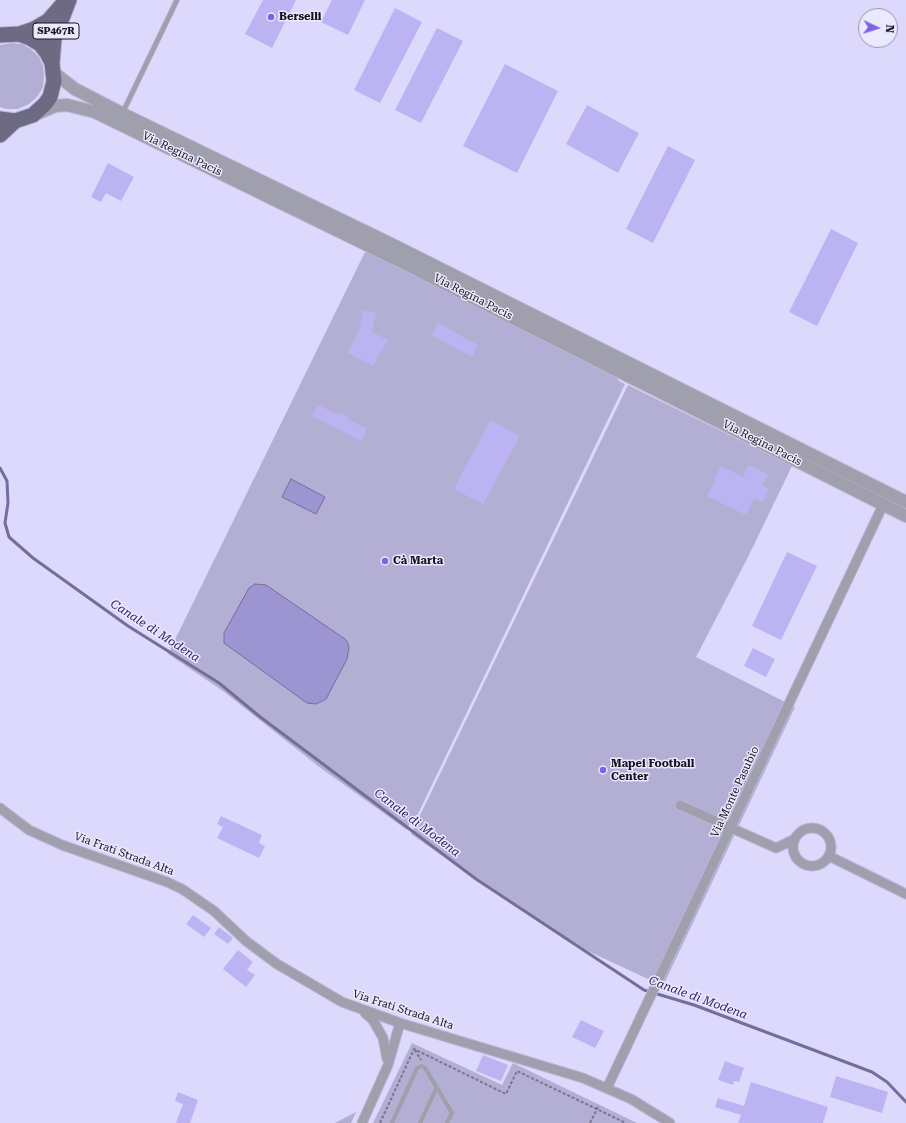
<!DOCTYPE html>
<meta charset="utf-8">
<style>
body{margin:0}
#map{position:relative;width:906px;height:1123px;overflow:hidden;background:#ddd9fd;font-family:"Roboto Serif",serif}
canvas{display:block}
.north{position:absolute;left:858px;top:8px;width:40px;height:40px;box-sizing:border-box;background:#eae9fe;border:1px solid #9593a5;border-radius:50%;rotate:94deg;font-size:11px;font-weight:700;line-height:16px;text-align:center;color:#15131f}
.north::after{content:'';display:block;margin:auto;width:14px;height:18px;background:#7f64df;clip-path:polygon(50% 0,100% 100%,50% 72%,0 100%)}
</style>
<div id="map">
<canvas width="906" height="1123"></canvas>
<div class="north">N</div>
</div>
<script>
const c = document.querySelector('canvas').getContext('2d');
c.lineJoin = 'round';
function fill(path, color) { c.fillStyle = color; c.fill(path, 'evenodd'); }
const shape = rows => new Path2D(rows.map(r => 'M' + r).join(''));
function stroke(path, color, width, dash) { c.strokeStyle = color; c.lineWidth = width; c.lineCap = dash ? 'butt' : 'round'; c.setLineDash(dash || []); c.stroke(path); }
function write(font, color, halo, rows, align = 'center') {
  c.font = font + ' "Roboto Serif",serif'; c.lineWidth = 3; c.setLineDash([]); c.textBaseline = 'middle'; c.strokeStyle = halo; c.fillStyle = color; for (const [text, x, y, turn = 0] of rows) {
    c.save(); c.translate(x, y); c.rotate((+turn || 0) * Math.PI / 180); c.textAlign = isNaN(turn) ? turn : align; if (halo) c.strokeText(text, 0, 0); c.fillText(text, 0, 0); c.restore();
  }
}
fill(shape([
 [12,43,22,44,31,49,39,57,43,66,44,76,43,87,37,97,29,104,18,109,6,109,0,107,0,45],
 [365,252,389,254,604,359,619,381,625,384,415,820,412,818,407,830,318,766,223,691,168,654],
 [628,385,792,466,748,557,696,657,795,707,663,986,588,951,504,899,411,834],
 [412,1043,502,1085,513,1063,637,1123,373,1123],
 [356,1112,351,1123,335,1123]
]), '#b2aed4');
const water = shape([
 [291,479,325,497,316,514,282,497,291,479],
 [255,584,266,585,345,639,348,643,349,648,347,659,326,699,316,704,307,703,224,643,224,633,249,588,255,584]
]);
fill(water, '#9d95d2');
stroke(water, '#746e9c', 1);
stroke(shape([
 [0,468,7,481,8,503,5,523,9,537,33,558,128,626,219,683,259,716,476,879,644,990,694,1005,872,1072,887,1082,906,1102]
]), '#746e9c', 3);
fill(shape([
 [263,0,296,0,272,48,245,34],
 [332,0,365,0,348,35,321,22],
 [395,8,422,22,380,103,354,90],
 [437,28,463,41,421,123,395,110],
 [505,64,558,91,517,173,463,146],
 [587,105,639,133,618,173,566,144],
 [668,146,695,160,653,243,626,229],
 [108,163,134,177,121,201,106,193,101,202,91,197],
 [831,229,858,243,817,326,789,312],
 [363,310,376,313,372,332,388,340,373,366,348,353,359,331],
 [438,323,478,345,472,357,432,335],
 [318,405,337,414,338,412,349,417,347,419,367,429,361,441,312,416],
 [490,420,520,436,483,504,454,489],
 [748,465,768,474,762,486,769,489,763,502,754,498,746,515,707,496,716,479,715,478,721,466,743,477],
 [787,552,817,566,781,640,752,626],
 [753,648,775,659,766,677,744,666],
 [221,816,262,835,259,843,265,846,259,858,217,838,223,827,217,824],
 [193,915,211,928,204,937,186,924],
 [219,927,233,938,228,944,214,934],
 [238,950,253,962,247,970,255,975,246,987,223,969],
 [581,1020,604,1031,595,1048,572,1037],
 [483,1055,508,1065,501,1081,476,1071],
 [725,1061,744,1068,739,1082,734,1081,733,1085,718,1080],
 [836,1076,888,1092,882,1113,830,1097],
 [751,1082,828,1107,823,1123,738,1123,741,1115,715,1107,718,1098,744,1106],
 [178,1092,198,1100,190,1123,176,1123,183,1104,175,1101]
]), '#bcb4f2');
const service = shape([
 [122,114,177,0],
 [392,1123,417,1068,422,1066,425,1068,452,1113,447,1123],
 [420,1123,437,1087]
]);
const minor = shape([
 [680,805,776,848,795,839],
 [0,808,29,830,62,845,167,882,182,889,214,911,246,941,277,964,342,1002,400,1023,583,1078,631,1099,670,1123],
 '793 847a19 19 0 1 1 38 0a19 19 0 1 1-38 0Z',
 [829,856,906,894],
 [365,1013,373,1020,383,1038,387,1059],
 [607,1088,883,505],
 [362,1123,388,1065,400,1023]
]);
const tertiary = shape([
 [54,73,75,89,129,117,391,244,906,502],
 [36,114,55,106,67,105,95,112,402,262,906,516]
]);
const primary = shape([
 [19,34,34,29,48,21,62,5],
 [0,35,19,34,30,38,40,44,47,53,52,63,54,81,50,97,45,104,33,115,15,121,0,119],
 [52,63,54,39,69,0],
 [0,135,15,121]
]);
stroke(service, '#b9b5d5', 6);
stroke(minor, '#b9b5d5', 11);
stroke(tertiary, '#b9b5d5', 14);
stroke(primary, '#b9b5d5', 17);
stroke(shape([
 [415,1050,421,1060],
 [380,1123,414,1049,506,1094,517,1071,626,1123],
 [590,1123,599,1105]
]), '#78758d', 2, [3, 2]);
stroke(service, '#a09fae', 4.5);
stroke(minor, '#a09fae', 9);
stroke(tertiary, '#a09fae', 12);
stroke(primary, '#6d6a84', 15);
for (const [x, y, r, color] of [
 [271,17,4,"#7f64df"],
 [385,561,4,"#7f64df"],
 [603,770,4,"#7f64df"]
]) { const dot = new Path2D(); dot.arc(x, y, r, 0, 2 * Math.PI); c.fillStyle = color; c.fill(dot); stroke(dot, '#eae9fe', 1.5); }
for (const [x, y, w] of [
 [56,31,46]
]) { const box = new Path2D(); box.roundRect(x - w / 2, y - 8, w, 16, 3); c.fillStyle = '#eae9fe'; c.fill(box); stroke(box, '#15131f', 1); }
write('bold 10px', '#15131f', null, [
 ["SP467R",56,31]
]);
write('bold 11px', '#15131f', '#eae9fe', [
 ["Berselli",279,17],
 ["Cà Marta",393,561],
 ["Mapei Football",611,764],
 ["Center",611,777]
], 'left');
write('11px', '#15131f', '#eae9fe', [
 ["Via Regina Pacis",182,154,26],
 ["Via Regina Pacis",473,297,27],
 ["Via Regina Pacis",762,443,27],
 ["Via Monte Pasubio",735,792,-65],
 ["Via Frati Strada Alta",124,854,20],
 ["Via Frati Strada Alta",403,1010,18]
]);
write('italic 12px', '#2c185e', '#eae9fe', [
 ["Canale di Modena",155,631,33],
 ["Canale di Modena",417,823,37],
 ["Canale di Modena",698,998,20]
]);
</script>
